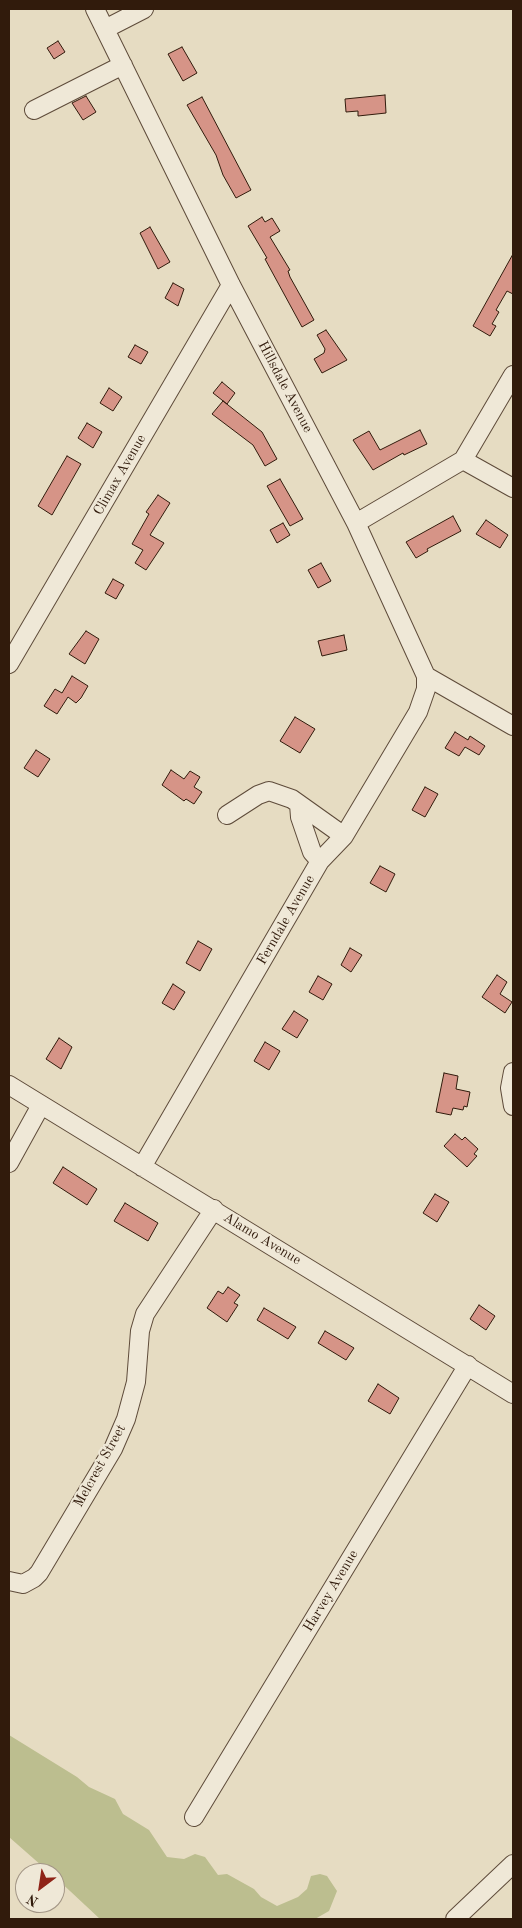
<!DOCTYPE html>
<style>
body{margin:0}
#map{position:relative;width:522px;height:1928px;overflow:hidden;background:#e6dcc2;font-family:"Old Standard TT",serif}
canvas{display:block}
.frame{position:absolute;inset:0;border:10px solid #311b0c;pointer-events:none}
.north{position:absolute;left:15px;top:1863px;width:50px;height:50px;box-sizing:border-box;background:#efe8d7;border:1px solid #a39686;border-radius:50%;rotate:211deg;font-size:14px;font-weight:700;line-height:20px;text-align:center;color:#311b0c}
.north::after{content:'';display:block;margin:auto;width:18px;height:22px;background:#8f2418;clip-path:polygon(50% 0,100% 100%,50% 72%,0 100%)}
</style>
<div id="map">
<canvas width="522" height="1928"></canvas>
<div class="frame"></div>
<div class="north">N</div>
</div>
<script>
const c = document.querySelector('canvas').getContext('2d');
c.lineJoin = 'round';
function fill(path, color) { c.fillStyle = color; c.fill(path, 'evenodd'); }
const shape = rows => new Path2D(rows.map(r => 'M' + r).join(''));
function stroke(path, color, width, dash) { c.strokeStyle = color; c.lineWidth = width; c.lineCap = dash ? 'butt' : 'round'; c.setLineDash(dash || []); c.stroke(path); }
function write(font, color, halo, rows, align = 'center') {
  c.font = font + ' "Old Standard TT",serif'; c.lineWidth = 4; c.setLineDash([]); c.textBaseline = 'middle'; c.strokeStyle = halo; c.fillStyle = color; for (const [text, x, y, turn = 0] of rows) {
    c.save(); c.translate(x, y); c.rotate((+turn || 0) * Math.PI / 180); c.textAlign = isNaN(turn) ? turn : align; if (halo) c.strokeText(text, 0, 0); c.fillText(text, 0, 0); c.restore();
  }
}
fill(shape([
 [9,1735,77,1777,89,1787,115,1799,123,1814,149,1830,167,1857,184,1859,195,1854,205,1857,218,1875,227,1874,254,1889,261,1897,277,1906,298,1897,307,1889,311,1876,320,1874,327,1876,337,1891,329,1911,315,1919,100,1919,55,1877,55,1873,50,1873,9,1837]
]), '#bcbe8f');
const building = shape([
 [58,41,65,52,54,59,47,48,58,41],
 [182,47,197,73,183,81,168,54,182,47],
 [385,95,386,113,358,116,358,111,346,112,345,99,385,95],
 [86,96,96,112,83,120,72,103,86,96],
 [202,97,251,190,236,198,223,175,216,155,187,105,202,97],
 [262,217,265,222,272,218,280,231,270,237,290,270,288,271,290,277,314,320,302,327,265,259,267,258,248,226,262,217],
 [150,227,170,262,158,269,140,233,150,227],
 [513,254,513,294,507,291,496,310,499,312,492,324,496,326,490,336,473,326,513,254],
 [173,283,184,289,178,306,165,298,173,283],
 [326,330,347,360,322,373,314,359,324,353,325,349,317,335,326,330],
 [135,345,148,352,141,364,128,357,135,345],
 [222,382,235,393,227,404,213,393,222,382],
 [109,388,122,397,113,411,100,403,109,388],
 [223,401,262,432,277,459,265,466,253,445,212,414,223,401],
 [87,423,102,432,93,448,78,438,87,423],
 [420,430,427,444,404,455,403,453,373,470,353,440,369,431,380,450,420,430],
 [67,456,81,464,52,515,38,506,67,456],
 [280,479,303,519,290,526,267,486,280,479],
 [158,495,170,503,150,535,164,543,146,570,135,563,143,550,132,544,149,514,146,512,158,495],
 [453,516,461,531,427,549,428,551,416,558,406,542,453,516],
 [486,520,508,535,500,548,476,534,486,520],
 [283,523,290,535,277,543,270,530,283,523],
 [321,563,331,581,318,588,308,570,321,563],
 [113,579,124,585,116,599,105,593,113,579],
 [86,631,99,639,85,664,69,654,86,631],
 [344,635,347,650,322,656,318,641,344,635],
 [72,676,88,686,81,698,76,703,68,697,57,714,44,706,55,689,62,693,72,676],
 [295,717,315,729,300,753,280,741,295,717],
 [455,732,468,740,470,736,485,746,479,755,465,747,459,756,445,748,455,732],
 [36,750,50,759,38,777,24,768,36,750],
 [171,770,184,779,190,771,200,777,194,787,202,792,194,804,186,799,184,801,162,785,171,770],
 [425,787,438,794,425,817,412,810,425,787],
 [380,866,395,874,386,892,370,883,380,866],
 [198,941,212,949,200,971,186,963,198,941],
 [350,948,362,955,351,972,341,965,350,948],
 [497,975,507,982,500,994,512,1002,505,1013,482,997,497,975],
 [318,976,332,984,323,1000,309,992,318,976],
 [173,984,185,992,174,1010,162,1003,173,984],
 [294,1011,308,1020,297,1038,282,1029,294,1011],
 [59,1038,72,1047,61,1069,46,1059,59,1038],
 [265,1042,280,1051,269,1070,254,1061,265,1042],
 [444,1073,458,1076,456,1089,470,1092,467,1107,464,1106,463,1110,453,1108,451,1115,436,1112,444,1073],
 [455,1134,462,1140,465,1137,478,1149,474,1154,477,1156,467,1167,444,1146,455,1134],
 [63,1167,97,1189,87,1205,53,1183,63,1167],
 [435,1194,449,1202,437,1222,423,1213,435,1194],
 [125,1203,158,1223,148,1241,114,1221,125,1203],
 [228,1287,240,1295,234,1303,238,1305,227,1322,207,1308,218,1291,223,1294,228,1287],
 [479,1305,495,1316,486,1330,470,1319,479,1305],
 [264,1308,296,1327,288,1339,257,1320,264,1308],
 [325,1331,354,1348,346,1360,318,1343,325,1331],
 [378,1384,399,1398,390,1414,368,1401,378,1384]
]);
fill(building, '#d69487');
stroke(building, '#311b0c', 1);
const minor = shape([
 [95,9,231,285,356,523,426,676,513,726],
 [105,29,144,9],
 [34,110,123,65],
 [463,460,513,488],
 [356,523,463,460,513,375],
 [9,664,231,285],
 [299,804,300,817,312,852,320,861],
 [227,815,258,795,269,791,292,799,344,836],
 [513,1072,510,1088,513,1106],
 [9,1085,513,1394],
 [9,1163,41,1105],
 [142,1167,320,861,344,836,418,712,426,689,426,676],
 [9,1581,23,1584,34,1578,39,1573,113,1449,126,1419,136,1382,140,1331,145,1314,214,1209],
 [194,1817,468,1365],
 [455,1919,513,1864]
]);
stroke(minor, '#5e4b3a', 20);
stroke(minor, '#efe8d7', 18);
write('14px', '#311b0c', '#efe8d7', [
 ["Hillsdale Avenue",285,387,62],
 ["Climax Avenue",120,475,-60],
 ["Ferndale Avenue",286,920,-60],
 ["Alamo Avenue",262,1239,31],
 ["Melcrest Street",100,1466,-61],
 ["Harvey Avenue",331,1591,-59]
]);
</script>
